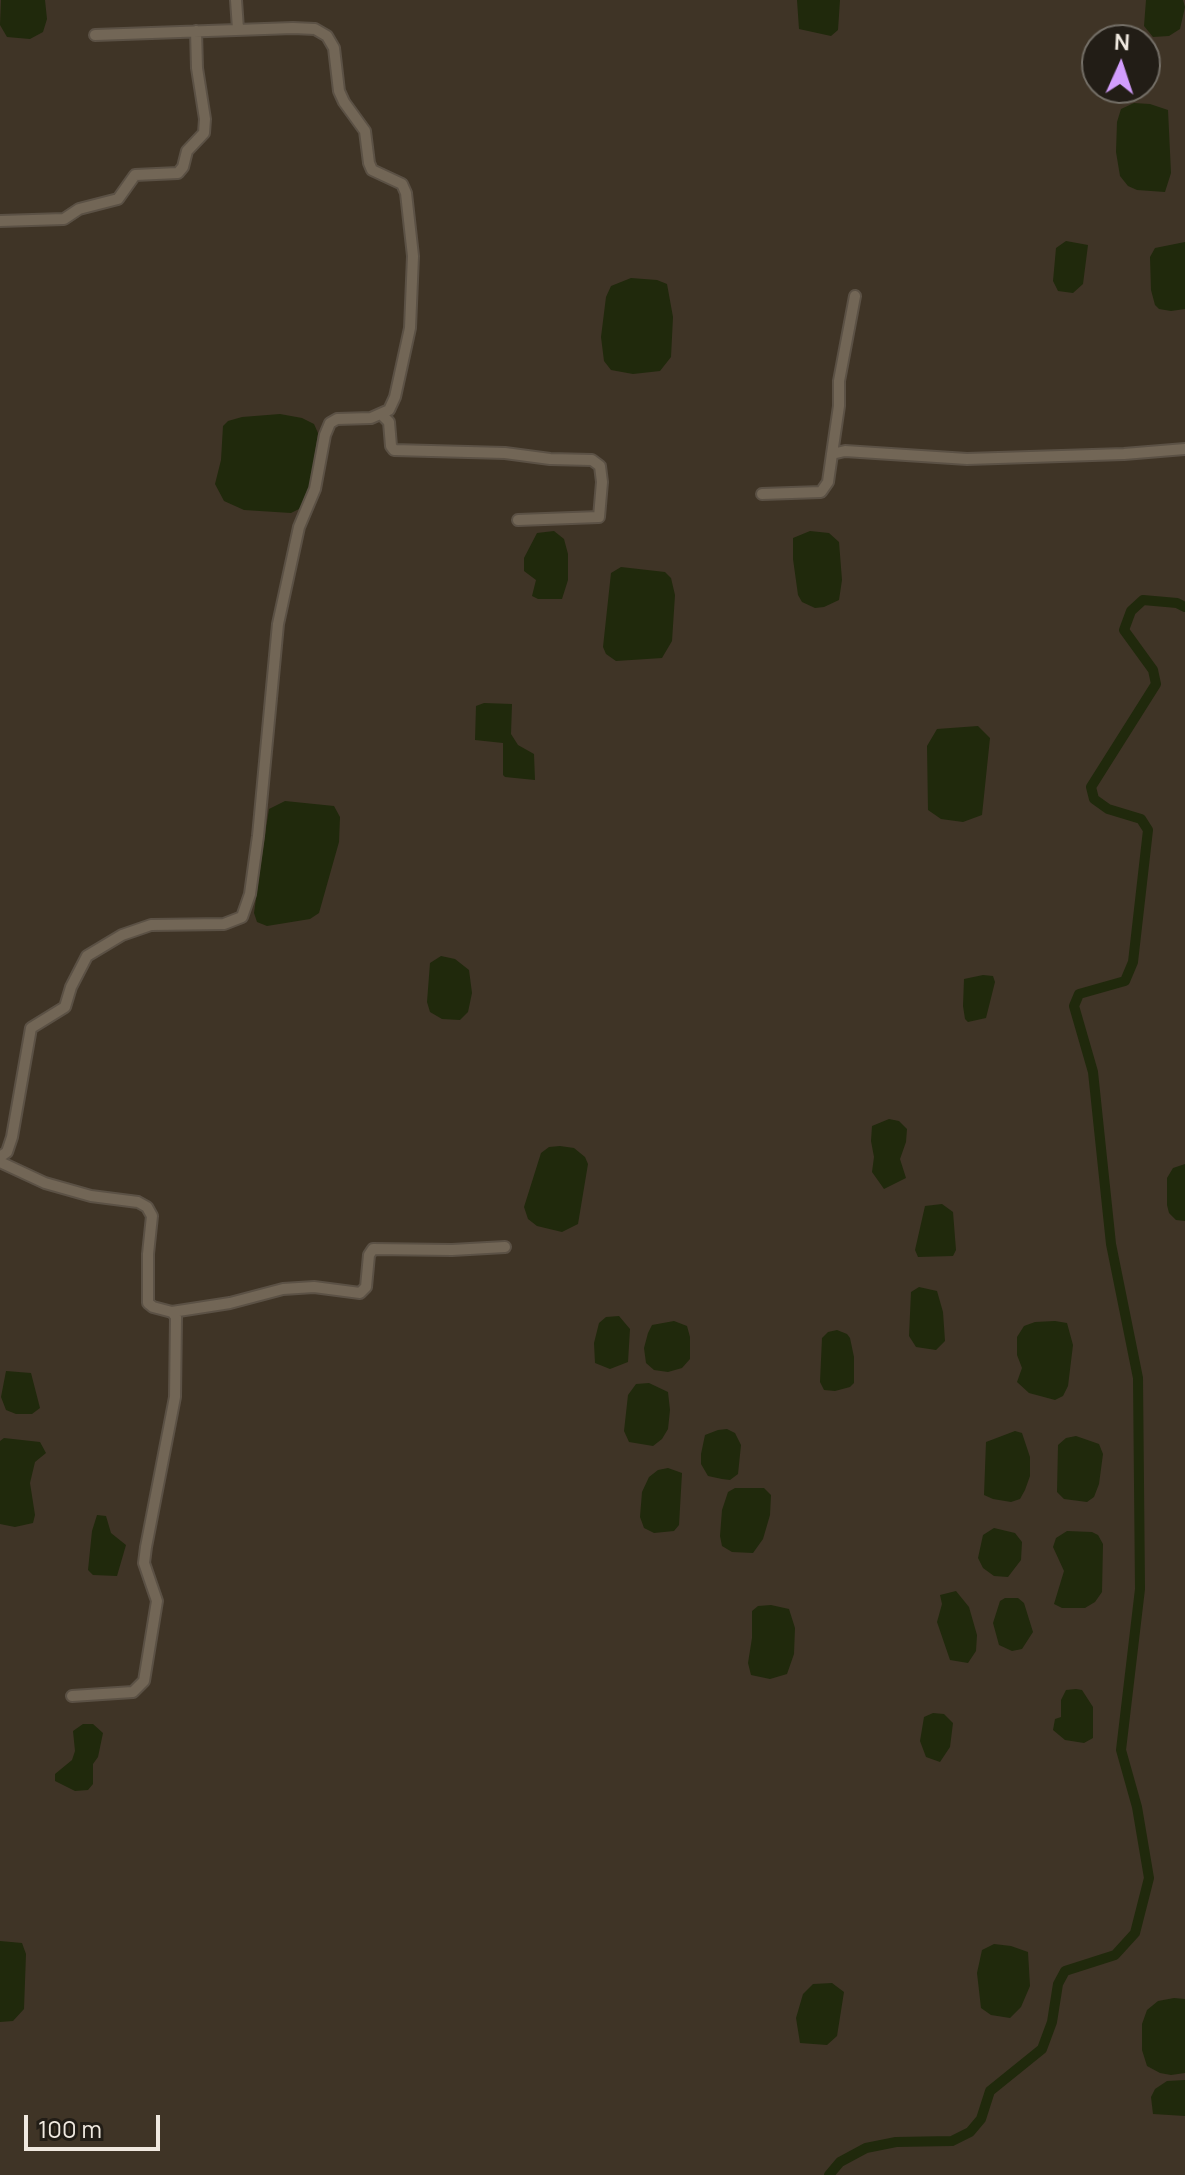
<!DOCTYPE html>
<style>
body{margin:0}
#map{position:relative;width:1185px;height:2175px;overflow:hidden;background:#3f3426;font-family:Manrope,sans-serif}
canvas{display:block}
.north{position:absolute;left:1081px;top:24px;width:80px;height:80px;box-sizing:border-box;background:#221d16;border:2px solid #746f67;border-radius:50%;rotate:3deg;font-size:22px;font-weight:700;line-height:32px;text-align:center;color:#f0e9e0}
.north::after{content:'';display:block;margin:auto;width:28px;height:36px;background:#d29dfd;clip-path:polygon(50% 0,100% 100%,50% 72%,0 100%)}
.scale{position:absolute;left:24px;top:2115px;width:136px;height:36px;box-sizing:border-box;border:4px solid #f0e9e0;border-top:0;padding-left:10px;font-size:24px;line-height:28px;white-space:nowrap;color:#f0e9e0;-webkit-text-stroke:6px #221d16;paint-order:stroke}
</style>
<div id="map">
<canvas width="1185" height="2175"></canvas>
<div class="north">N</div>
<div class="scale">100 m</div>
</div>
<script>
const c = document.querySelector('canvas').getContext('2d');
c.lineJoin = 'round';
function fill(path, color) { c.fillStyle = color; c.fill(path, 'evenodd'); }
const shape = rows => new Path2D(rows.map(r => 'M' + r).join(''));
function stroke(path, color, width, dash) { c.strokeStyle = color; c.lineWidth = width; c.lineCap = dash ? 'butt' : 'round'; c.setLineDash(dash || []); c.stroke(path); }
fill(shape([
 [1,0,45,0,47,19,43,32,30,39,7,37,0,25],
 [797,0,840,0,838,30,831,36,799,29],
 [1146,0,1183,0,1185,7,1180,29,1169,36,1153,37,1144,26],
 [1134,103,1150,104,1168,110,1171,173,1165,192,1137,190,1128,186,1120,176,1116,152,1117,122,1121,109],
 [1066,241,1088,245,1083,284,1073,293,1058,291,1053,281,1056,248],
 [1185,242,1185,309,1171,311,1159,309,1155,305,1151,290,1150,257,1155,248],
 [631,278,657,280,667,284,673,317,671,357,660,371,633,374,611,370,604,361,601,337,606,297,611,286],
 [280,414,302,418,314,424,318,433,309,492,301,508,291,513,244,510,224,501,215,484,221,460,223,426,228,421,242,417],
 [554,531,564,539,568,554,568,580,562,599,538,599,532,596,536,580,524,571,524,558,537,533],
 [810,531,829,533,839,542,842,580,839,600,824,607,815,608,802,602,798,595,793,559,793,538],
 [621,567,665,572,671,578,675,595,672,641,662,658,616,661,606,654,603,647,611,573],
 [484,703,512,704,511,734,518,745,534,754,535,780,505,777,503,775,503,743,475,740,476,706],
 [978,726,990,738,982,815,963,822,941,819,928,810,927,746,937,729],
 [285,801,334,806,340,817,339,842,319,913,310,919,267,926,257,922,254,913,266,828,269,809],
 [441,956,455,959,469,970,472,993,468,1012,460,1020,442,1019,430,1012,427,1002,430,963],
 [983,975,993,976,995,982,986,1018,968,1022,965,1019,963,1006,964,979],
 [889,1119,899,1121,907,1129,906,1142,900,1159,906,1178,884,1189,872,1172,874,1157,871,1141,872,1126],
 [560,1146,574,1148,585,1157,588,1164,578,1224,562,1232,537,1226,528,1219,524,1207,541,1153,549,1147],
 [1185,1164,1185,1221,1176,1220,1169,1213,1167,1205,1167,1178,1173,1168],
 [942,1204,953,1212,956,1250,953,1256,918,1257,915,1250,925,1206],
 [919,1287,937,1291,943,1312,945,1341,936,1350,916,1347,909,1336,911,1292],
 [619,1316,630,1329,628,1362,610,1369,595,1363,594,1343,599,1323,606,1317],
 [674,1321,687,1326,690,1337,690,1359,682,1368,668,1372,654,1370,646,1363,644,1348,648,1333,652,1325],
 [1055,1321,1067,1323,1073,1345,1068,1386,1063,1396,1055,1400,1029,1393,1017,1382,1022,1368,1017,1355,1017,1337,1024,1326,1035,1322],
 [837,1330,847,1334,850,1338,854,1357,854,1383,850,1387,835,1391,824,1390,820,1382,822,1338,828,1332],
 [6,1371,31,1373,40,1408,32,1414,16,1414,6,1410,1,1397],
 [649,1383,668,1392,670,1410,668,1429,662,1439,653,1446,629,1442,624,1431,628,1395,636,1384],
 [727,1429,735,1433,741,1445,738,1474,730,1480,722,1479,708,1476,701,1464,701,1454,705,1435,718,1430],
 [1015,1431,1022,1433,1030,1457,1030,1476,1025,1490,1020,1499,1011,1502,993,1499,984,1495,986,1442],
 [1076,1436,1099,1444,1103,1454,1099,1484,1094,1497,1087,1502,1064,1499,1057,1492,1058,1445,1066,1438],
 [4,1438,40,1442,46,1453,35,1462,30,1483,35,1515,33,1523,15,1527,0,1524,0,1441],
 [668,1468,682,1473,679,1525,674,1531,654,1533,644,1528,640,1517,642,1492,649,1477,658,1470],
 [735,1488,764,1488,771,1495,770,1515,763,1539,753,1553,732,1552,722,1546,720,1536,722,1510,728,1492],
 [97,1515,106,1516,111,1533,126,1545,117,1576,93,1575,88,1570,92,1531],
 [994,1528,1015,1533,1022,1542,1021,1560,1008,1577,994,1576,983,1568,978,1558,983,1535],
 [1067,1531,1092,1532,1098,1535,1103,1544,1102,1592,1095,1602,1085,1608,1062,1608,1054,1604,1064,1571,1053,1547,1056,1538],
 [956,1591,969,1607,977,1635,976,1651,968,1663,950,1660,937,1622,942,1604,940,1595],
 [1005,1598,1018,1598,1024,1603,1033,1632,1022,1649,1012,1651,999,1645,993,1623,1000,1601],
 [771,1605,789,1609,795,1628,794,1654,787,1674,770,1679,751,1675,748,1663,752,1638,752,1611,758,1606],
 [1076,1689,1082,1690,1093,1707,1093,1738,1084,1743,1065,1740,1053,1730,1055,1719,1061,1717,1061,1700,1066,1690],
 [933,1713,944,1714,953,1723,950,1747,940,1762,926,1757,920,1741,924,1717],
 [83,1724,93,1724,103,1733,98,1757,93,1764,93,1784,88,1790,75,1791,55,1781,55,1774,72,1760,75,1751,73,1731],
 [0,1941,22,1943,26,1954,24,2009,13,2021,0,2022],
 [994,1944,1011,1946,1028,1952,1030,1986,1021,2007,1010,2018,991,2015,981,2008,977,1973,982,1950],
 [832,1983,844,1992,837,2036,827,2045,800,2043,796,2018,803,1994,813,1984],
 [1174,1998,1185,1999,1185,2073,1171,2075,1160,2073,1147,2066,1142,2050,1142,2024,1147,2010,1158,2001],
 [1185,2080,1185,2116,1153,2114,1151,2097,1155,2089,1167,2081]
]), '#20290c');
stroke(shape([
 [829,2175,840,2162,866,2148,896,2142,952,2141,970,2132,981,2119,990,2091,1042,2049,1052,2022,1058,1984,1065,1971,1115,1955,1135,1933,1149,1878,1137,1807,1121,1750,1140,1589,1138,1378,1111,1244,1093,1072,1074,1006,1079,994,1125,981,1133,962,1148,830,1141,819,1108,809,1094,799,1091,787,1156,684,1153,670,1124,630,1131,611,1143,600,1177,603,1185,607]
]), '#20290c', 10);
const street = shape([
 [236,0,238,29],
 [0,221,64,219,79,209,118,199,135,175,178,173,183,167,187,151,204,133,205,119,197,68,196,31],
 [381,414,389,422,391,446,394,450,505,453,550,459,592,460,600,466,602,482,599,517,518,520],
 [832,454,839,406,839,381,855,296],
 [762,494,821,492,828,482,832,454,845,451,967,459,1124,454,1185,449],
 [0,1157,7,1152,12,1137,31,1028,65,1007,71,987,87,956,122,935,151,925,224,924,242,917,250,894,258,836,278,624,299,527,315,489,325,435,330,423,337,419,371,418,389,410,395,397,410,328,413,256,406,193,402,184,372,170,369,163,365,131,344,102,339,91,334,48,327,36,315,29,293,28,95,35],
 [0,1162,45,1183,91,1196,138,1202,147,1207,152,1216,148,1254,148,1303,153,1307,172,1312,176,1317,175,1397,146,1547,144,1563,157,1601,144,1681,133,1692,72,1696],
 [172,1312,230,1303,283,1289,314,1287,360,1293,366,1287,369,1255,373,1249,452,1250,505,1247]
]);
stroke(street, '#5b5145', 14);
stroke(street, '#726656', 10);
</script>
